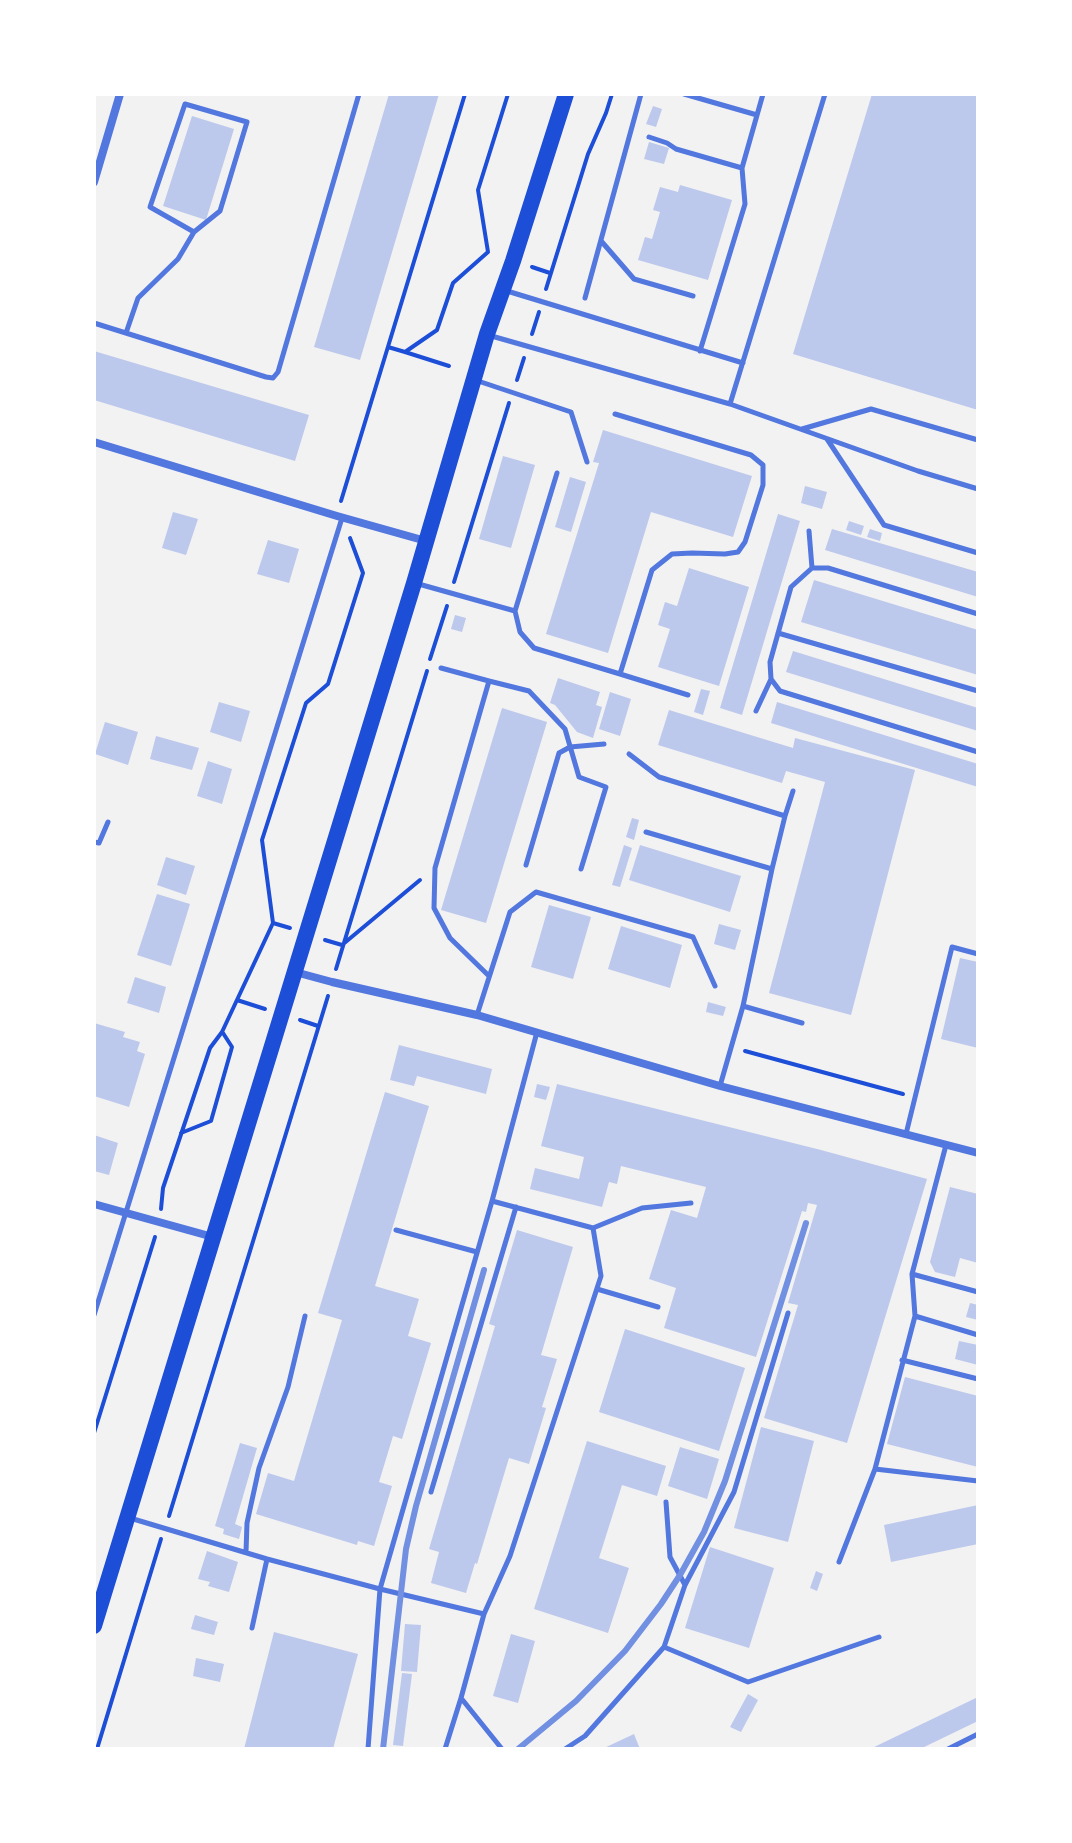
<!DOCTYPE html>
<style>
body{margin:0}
#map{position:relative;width:1072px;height:1843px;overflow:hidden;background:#f2f2f2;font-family:Roboto,sans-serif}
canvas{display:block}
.frame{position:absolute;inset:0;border:96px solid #fff;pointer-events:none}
</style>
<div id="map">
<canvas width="1072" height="1843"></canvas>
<div class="frame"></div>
</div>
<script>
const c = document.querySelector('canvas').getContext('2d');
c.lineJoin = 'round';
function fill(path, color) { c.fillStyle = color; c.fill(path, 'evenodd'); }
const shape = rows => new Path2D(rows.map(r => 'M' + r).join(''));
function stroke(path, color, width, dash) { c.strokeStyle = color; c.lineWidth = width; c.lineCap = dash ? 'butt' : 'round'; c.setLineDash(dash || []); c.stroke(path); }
fill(shape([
 [389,94,439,94,360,360,314,347],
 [872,94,978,94,978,410,793,354],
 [653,106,662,109,656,127,646,124],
 [192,116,234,129,206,220,163,206],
 [649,142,669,148,664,164,644,159],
 [680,185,732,200,708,280,638,260,645,237,652,239,660,212,653,210,660,187,678,192],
 [94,351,309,415,295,461,94,400],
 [603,430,752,476,733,537,651,512,608,653,546,634,599,463,593,462],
 [503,456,535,465,511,548,479,539],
 [570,477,586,482,571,532,555,527],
 [805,486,827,492,822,509,801,503],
 [173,512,198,519,186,555,162,548],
 [778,514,800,521,742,715,720,708],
 [849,521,864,526,861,535,846,530],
 [832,529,978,572,978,597,825,550],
 [870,529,882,533,880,541,867,537],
 [268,540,299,549,289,583,257,574],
 [689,568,749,587,719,686,658,667,670,629,658,625,665,602,677,606],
 [814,580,978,630,978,675,801,622],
 [455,615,466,618,462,632,451,629],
 [793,651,978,708,978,731,786,672],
 [558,678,600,692,596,705,602,707,593,738,577,732,555,705,550,703],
 [701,689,710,691,703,715,694,712],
 [610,692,631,699,620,736,599,729],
 [219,702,250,711,241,742,210,732],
 [777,702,978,764,978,787,771,723],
 [502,708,547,722,486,923,441,910],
 [669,710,793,748,795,738,915,770,851,1015,769,993,825,782,786,771,782,783,658,745],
 [105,722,138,732,128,765,95,754],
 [156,736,199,748,192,770,150,759],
 [208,761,232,769,222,804,197,796],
 [632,818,639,820,634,840,626,837],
 [624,845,632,848,620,887,612,885],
 [640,845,741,876,730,912,629,880],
 [166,857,195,866,186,895,157,885],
 [157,894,190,904,171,966,137,955],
 [549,905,591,917,573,979,531,967],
 [719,924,741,930,735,950,714,944],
 [621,926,682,945,670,988,608,969],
 [960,958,978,962,978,1048,941,1039],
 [135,977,166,987,159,1013,127,1003],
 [708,1002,726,1007,723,1016,706,1012],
 [94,1023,125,1032,123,1037,140,1042,137,1051,145,1054,129,1107,94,1096],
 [399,1045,492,1069,486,1094,417,1076,414,1086,390,1080],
 [537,1084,550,1087,546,1100,534,1097],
 [557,1084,821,1150,927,1179,847,1443,764,1418,798,1305,788,1303,817,1205,808,1203,806,1212,802,1211,756,1357,664,1328,676,1288,649,1279,671,1210,697,1218,706,1187,621,1166,617,1184,609,1182,602,1207,530,1189,535,1168,579,1179,584,1157,541,1146],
 [385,1092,429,1106,375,1286,419,1299,408,1336,431,1343,402,1439,393,1436,379,1482,392,1486,374,1546,358,1541,357,1545,256,1514,268,1473,294,1481,342,1320,318,1313],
 [94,1135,118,1143,109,1175,94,1171],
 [950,1187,978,1194,978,1263,960,1258,955,1277,935,1272,930,1262],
 [517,1230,573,1247,541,1355,557,1359,542,1407,546,1408,529,1464,509,1458,477,1564,475,1563,466,1593,431,1583,439,1552,429,1549,495,1326,489,1324],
 [970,1303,978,1305,978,1320,966,1317],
 [625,1329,745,1368,719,1451,599,1412],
 [959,1341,978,1345,978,1365,955,1359],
 [905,1377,978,1396,978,1467,887,1444],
 [761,1427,814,1441,788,1542,734,1528],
 [587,1441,666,1466,657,1496,622,1485,599,1558,629,1568,608,1633,534,1609],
 [240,1443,257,1448,235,1524,242,1527,239,1539,223,1534,224,1529,215,1526],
 [680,1447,719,1459,707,1499,668,1486],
 [978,1505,978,1544,891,1562,884,1525],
 [710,1547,774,1568,749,1648,685,1628],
 [207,1551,238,1562,229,1592,208,1586,210,1582,198,1579],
 [816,1571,823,1574,817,1591,810,1588],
 [195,1615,218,1622,214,1635,191,1629],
 [405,1624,421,1625,417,1672,401,1671],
 [274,1632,358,1654,333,1749,244,1749],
 [511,1634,535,1641,518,1703,493,1696],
 [196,1658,224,1664,220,1682,193,1676],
 [402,1673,412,1674,403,1746,393,1745],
 [748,1694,758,1700,741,1732,730,1727],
 [978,1697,978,1721,920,1749,870,1749],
 [634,1734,640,1749,602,1749]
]), '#bdc9ec');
stroke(shape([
 [532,267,550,273],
 [546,289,588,154,606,113,612,94],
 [532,334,539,312],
 [388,347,405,352,437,330,453,283,488,252,478,190,508,94],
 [405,352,449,366],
 [517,380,524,358],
 [341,501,465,94],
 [454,582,509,403],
 [430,659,447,606],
 [273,923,290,928],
 [325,940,342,945,420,880],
 [336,969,427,671],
 [237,1000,265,1009],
 [300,1020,318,1026],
 [745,1051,903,1094],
 [181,1133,211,1121,232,1047,223,1033],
 [161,1209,163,1188,210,1048,222,1032,273,923,262,840,306,703,328,684,363,573,350,538],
 [94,1433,155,1237],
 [169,1516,328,996],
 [97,1749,161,1539]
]), '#1d4ed8', 4);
stroke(shape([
 [684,94,757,115],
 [649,137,667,143,676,149,742,168],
 [602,242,634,279,693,296],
 [507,291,743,363],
 [585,298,641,94],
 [94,323,266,377,273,378,278,372,359,94],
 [126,333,138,298,178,259,194,232,220,211,247,122,185,104,150,207,194,232],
 [488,335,730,404,918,471,978,489],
 [700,351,745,204,742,168,763,94],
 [478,381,571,412,587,462],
 [730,404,825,94],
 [802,429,871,409,978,440],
 [827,439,884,525,978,553],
 [557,473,515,611,520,632,534,648,620,674,652,570,672,554,692,553,725,554,738,552,745,542,763,485,763,465,751,455,615,414],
 [809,531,812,568],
 [415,583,515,611],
 [978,614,828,568,812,568,791,587,770,662,771,679,780,691,978,752],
 [778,633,978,691],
 [441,668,489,681],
 [620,674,688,695],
 [756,711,771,679],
 [629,754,659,777,785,816,772,869,743,1006,720,1086],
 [785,816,793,791],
 [646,832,772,869],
 [94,842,99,843,108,822],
 [526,865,559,753,570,747,604,744],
 [489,976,450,938,434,908,435,868,489,681,529,691,565,729,579,777,606,787,581,869],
 [743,1006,802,1023],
 [477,1015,510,912,536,892,693,937,715,986],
 [906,1134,952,947,978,954],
 [593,1228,642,1208,691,1203],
 [396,1230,477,1252],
 [912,1274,978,1292],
 [597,1289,658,1307],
 [94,1315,342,518],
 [915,1316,978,1335],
 [902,1360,978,1379],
 [875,1469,978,1481],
 [431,1492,516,1207],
 [666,1502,670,1557,685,1585],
 [130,1518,267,1559,380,1589,484,1614],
 [246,1552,247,1523,259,1468,288,1387,305,1316],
 [839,1562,875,1469,915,1316,912,1274,946,1145],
 [252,1628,267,1559],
 [664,1647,685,1585,734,1492,788,1313],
 [461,1698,484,1614,510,1556,601,1276,593,1228,492,1201],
 [368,1749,380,1589,492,1201,537,1032],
 [445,1749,461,1698,502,1749],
 [565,1749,585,1736,664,1647,748,1682,879,1637],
 [948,1749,978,1734]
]), '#5277de', 5);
stroke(shape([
 [94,182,120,94],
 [94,442,337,516,426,541],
 [295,972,332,982,477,1015,720,1086,978,1153],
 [94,1204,213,1237]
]), '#5277de', 8);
stroke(shape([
 [94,1626,414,583,487,334,513,261,566,94]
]), '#1d4ed8', 16);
stroke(shape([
 [383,1749,406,1549,416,1506,484,1270],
 [518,1749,576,1701,625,1651,661,1604,680,1575,704,1532,725,1481,806,1223]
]), '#7290e2', 6);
</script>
